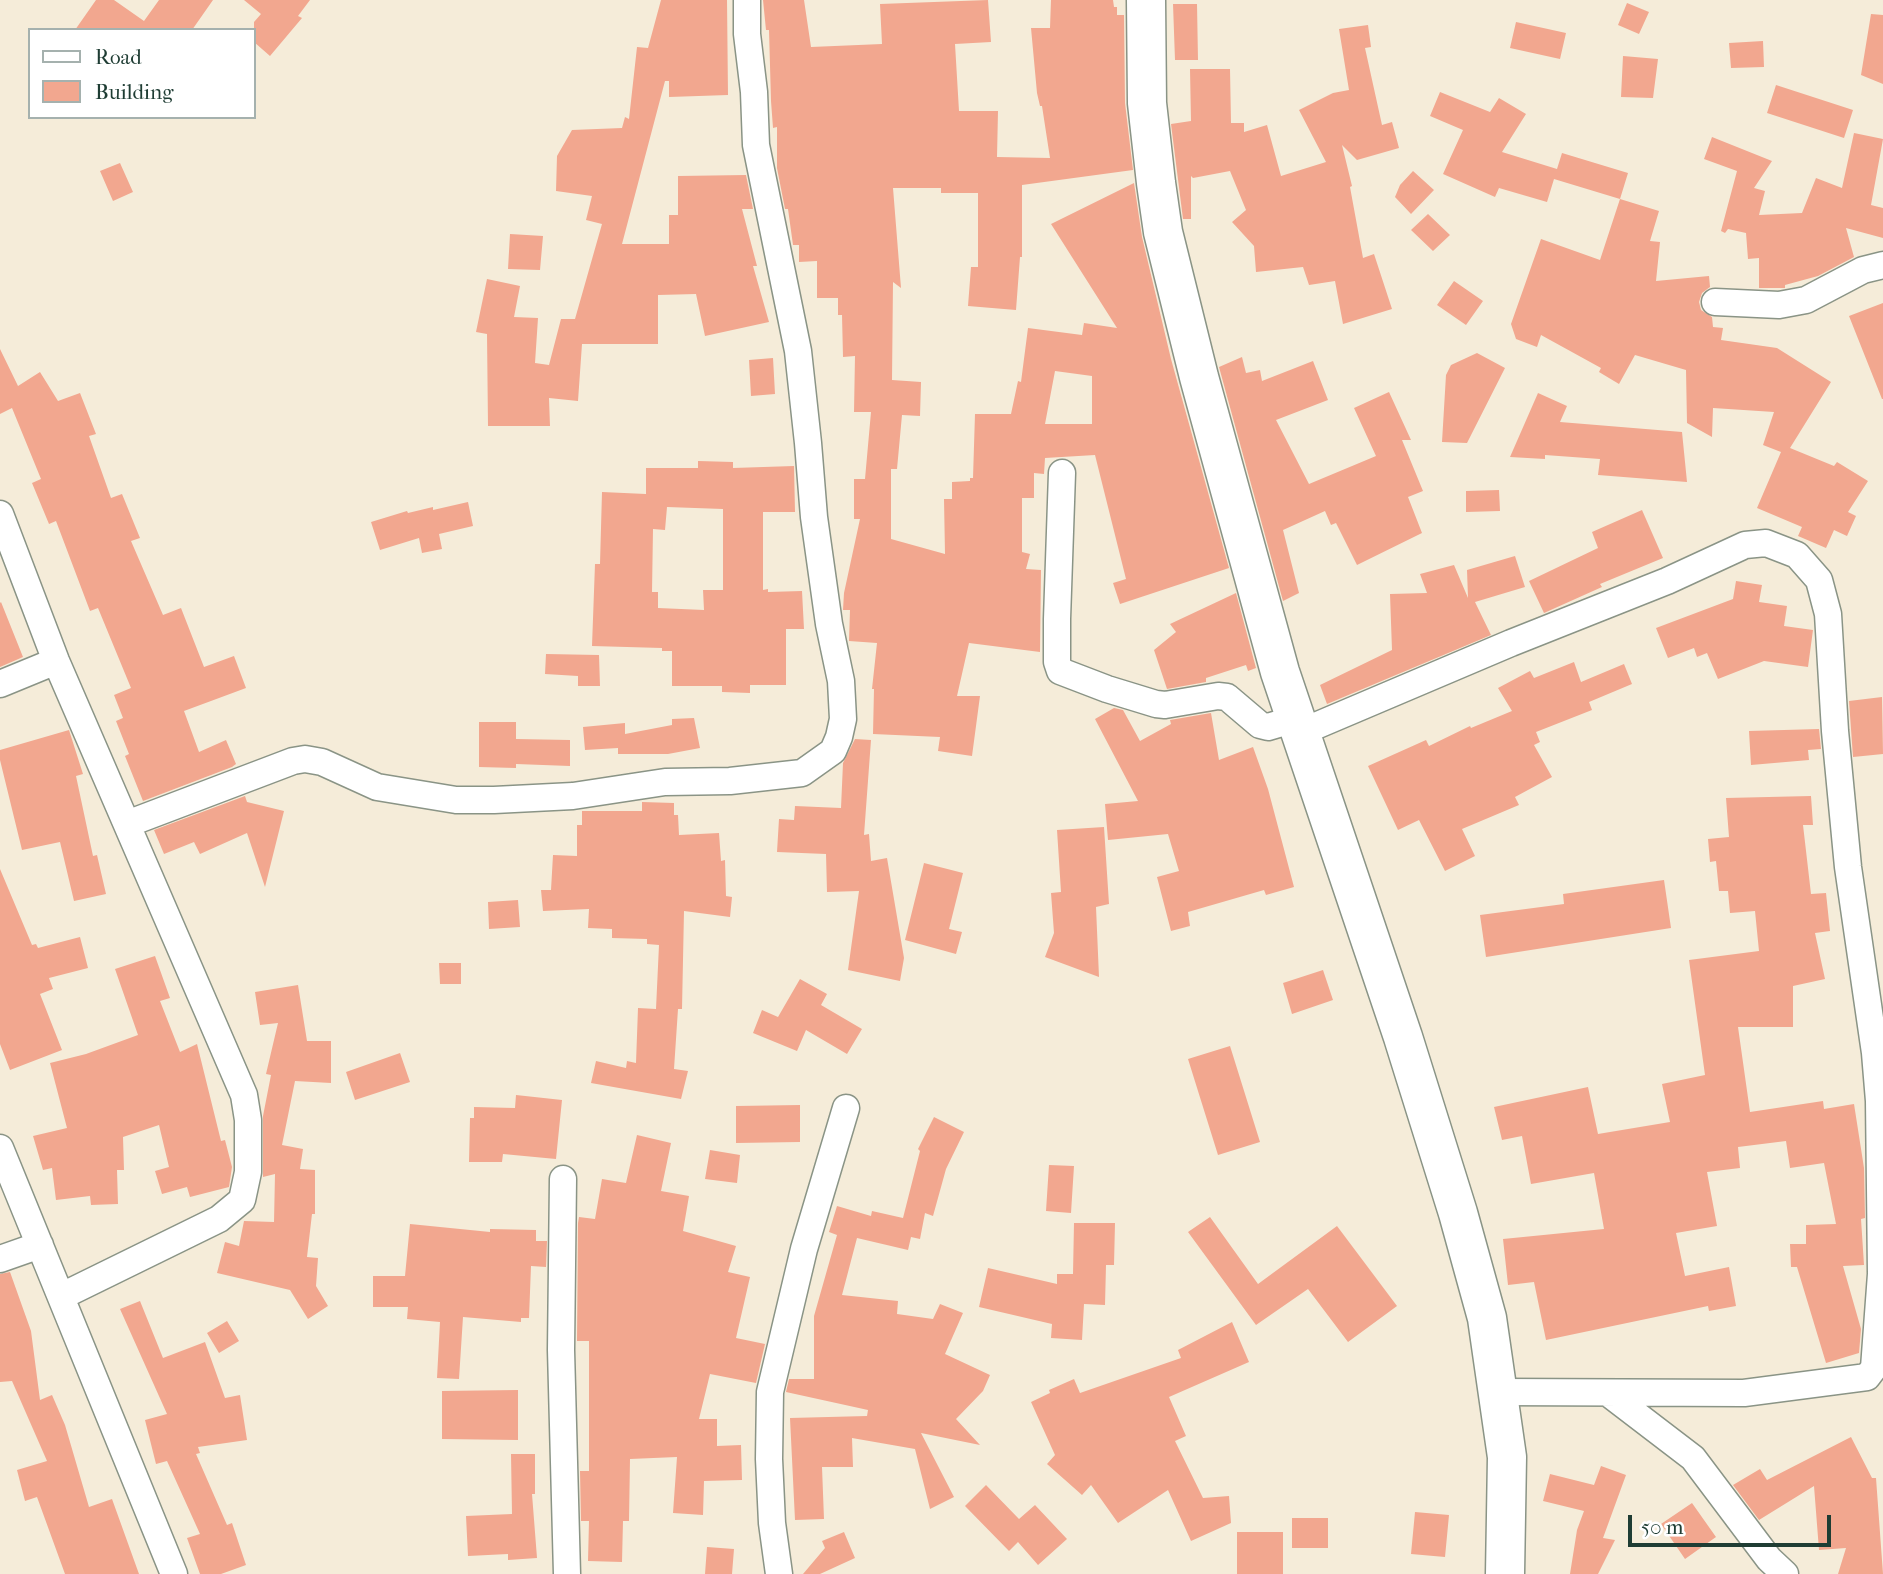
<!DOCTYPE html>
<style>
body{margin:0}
#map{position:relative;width:1883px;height:1574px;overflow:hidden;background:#f5ecd9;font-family:"IM FELL French Canon",serif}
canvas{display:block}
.legend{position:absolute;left:28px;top:28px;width:228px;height:91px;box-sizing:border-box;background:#fff;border:2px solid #a5b1ae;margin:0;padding:9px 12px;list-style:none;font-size:21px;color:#1f3d34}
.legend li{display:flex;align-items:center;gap:14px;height:35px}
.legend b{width:35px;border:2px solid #a5b1ae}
.scale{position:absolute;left:1628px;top:1515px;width:203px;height:32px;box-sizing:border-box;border:4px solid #1f3d34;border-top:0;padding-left:9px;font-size:21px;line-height:24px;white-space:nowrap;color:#1f3d34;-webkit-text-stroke:5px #fff;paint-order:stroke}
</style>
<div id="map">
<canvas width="1883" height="1574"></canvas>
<ul class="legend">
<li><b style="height:9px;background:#fff"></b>Road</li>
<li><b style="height:19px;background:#f2a78f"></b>Building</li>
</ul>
<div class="scale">50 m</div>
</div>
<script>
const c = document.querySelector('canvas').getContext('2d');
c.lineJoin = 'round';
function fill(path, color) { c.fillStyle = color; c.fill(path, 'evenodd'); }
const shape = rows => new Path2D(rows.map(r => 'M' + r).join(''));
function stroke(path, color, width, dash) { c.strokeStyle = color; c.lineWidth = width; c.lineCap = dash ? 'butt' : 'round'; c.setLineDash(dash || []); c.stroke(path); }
fill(shape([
 [96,0,114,0,144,21,159,0,213,0,192,30,75,30],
 [244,0,310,0,298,16,302,18,270,56,254,42,254,22,261,14],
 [661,0,727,0,728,95,669,97,669,81,665,81,622,244,669,244,669,215,678,215,678,176,746,175,753,209,742,209,757,266,753,266,769,322,705,336,696,294,658,295,658,344,582,344,578,401,549,398,550,426,488,426,487,334,476,332,487,279,520,286,514,317,538,318,535,363,549,365,561,319,575,319,602,224,586,220,592,196,556,191,557,156,572,130,622,128,625,117,629,119,637,47,648,48],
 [763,0,804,0,811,47,882,44,880,4,988,0,991,42,955,44,959,111,998,111,997,157,1050,158,1042,106,1040,106,1037,93,1031,28,1050,28,1051,0,1113,0,1114,7,1117,7,1117,15,1124,15,1125,103,1133,170,1022,185,1022,257,1020,257,1016,310,968,306,971,267,978,267,978,193,941,193,941,188,893,188,901,288,893,282,892,380,921,382,920,416,902,415,897,469,891,469,891,539,945,554,944,499,952,499,952,482,970,481,970,478,973,478,975,414,1011,414,1018,381,1021,382,1028,328,1082,335,1084,323,1117,328,1051,224,1134,183,1142,237,1171,359,1229,568,1120,604,1113,583,1126,579,1095,455,1045,458,1044,474,1034,473,1034,498,1022,498,1022,552,1030,554,1026,569,1041,570,1040,652,969,643,957,696,980,696,972,756,938,751,940,737,873,734,874,689,872,689,877,643,849,641,850,610,843,610,844,593,860,519,854,519,854,479,865,479,871,412,854,412,855,356,843,357,842,315,838,315,838,298,817,298,817,261,799,262,799,245,793,245,788,209,785,209,777,168,777,127,773,128,771,101,769,30,766,30],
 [1055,371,1092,376,1092,424,1045,424],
 [1627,3,1649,12,1639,34,1618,25],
 [1173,4,1197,4,1198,60,1175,60],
 [1871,14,1883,15,1883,84,1861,75],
 [1516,22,1566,33,1560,59,1510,48],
 [1368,25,1371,47,1365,48,1382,125,1392,122,1399,148,1357,160,1342,145,1352,186,1350,187,1363,258,1374,254,1392,309,1343,324,1335,281,1309,285,1303,267,1256,272,1254,246,1232,222,1246,210,1230,171,1193,178,1191,176,1191,219,1183,219,1171,124,1191,121,1190,69,1230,69,1231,123,1244,123,1244,132,1267,125,1281,176,1326,162,1299,110,1333,93,1349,90,1339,29],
 [1763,41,1764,67,1731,68,1729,43],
 [1623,56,1658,59,1653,98,1621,97],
 [1776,85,1853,110,1844,138,1767,113],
 [1440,92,1490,112,1499,98,1526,114,1502,152,1557,169,1562,153,1628,173,1620,199,1554,179,1547,202,1499,188,1495,197,1443,174,1463,130,1430,116],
 [1854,133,1883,139,1871,205,1883,208,1883,238,1846,228,1854,257,1818,276,1785,285,1785,288,1759,288,1759,258,1748,259,1746,233,1728,229,1725,233,1721,231,1737,171,1704,159,1712,137,1772,161,1754,188,1765,191,1759,215,1802,213,1816,178,1842,188],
 [120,163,133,192,113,201,100,171],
 [1413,171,1434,190,1411,214,1395,197,1400,185],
 [1620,199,1659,211,1650,241,1660,242,1656,281,1709,276,1710,287,1702,293,1699,302,1701,310,1712,317,1713,327,1723,328,1721,340,1777,348,1831,382,1790,448,1834,466,1837,462,1868,481,1848,512,1856,516,1847,536,1834,530,1826,548,1798,536,1802,527,1757,508,1781,452,1763,445,1774,412,1713,408,1712,437,1687,423,1686,370,1635,355,1619,384,1599,372,1601,368,1541,335,1537,347,1516,339,1511,324,1541,239,1600,260],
 [1428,214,1450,235,1433,251,1411,230],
 [510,234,543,236,540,270,508,269],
 [1454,281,1483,301,1466,325,1437,305],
 [1883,303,1883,399,1882,399,1849,316],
 [0,349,18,386,40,372,58,401,80,393,96,434,89,436,111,498,122,494,140,538,131,541,163,615,181,608,204,667,234,656,246,688,184,711,199,752,226,740,236,764,232,767,143,801,125,756,129,754,116,721,123,718,114,695,131,688,98,608,90,611,56,521,49,524,32,483,41,479,12,408,0,414],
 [1477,353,1505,368,1467,443,1442,442,1446,375,1451,365],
 [1242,357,1246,373,1260,370,1262,381,1313,361,1328,400,1276,420,1309,484,1376,456,1354,408,1389,392,1411,440,1402,440,1423,491,1408,497,1422,533,1357,565,1336,523,1331,525,1325,511,1283,530,1299,593,1283,601,1219,367],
 [773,358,775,394,751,396,749,360],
 [1538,393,1567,406,1560,422,1682,432,1687,482,1598,475,1600,459,1545,455,1545,459,1510,457],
 [698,461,733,462,733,468,794,466,795,512,763,512,763,590,768,589,768,592,802,591,804,629,786,629,786,685,750,685,750,693,722,692,722,686,672,686,672,651,662,651,662,648,592,646,595,564,600,564,602,492,646,494,646,468,698,468],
 [667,507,723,509,723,590,703,590,704,610,658,608,658,592,652,592,653,529,665,530],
 [1499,490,1500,511,1466,512,1466,491],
 [468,502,473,526,439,534,442,549,422,553,419,538,380,550,371,522,407,511,408,513,433,507,433,510],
 [1642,510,1663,558,1600,584,1602,587,1544,613,1529,581,1598,548,1592,532],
 [1515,556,1525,587,1475,602,1491,635,1327,704,1320,685,1392,650,1390,594,1427,593,1420,574,1454,565,1468,598,1467,570],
 [1736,581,1762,585,1759,602,1787,606,1784,626,1813,630,1808,667,1764,661,1718,679,1707,653,1697,657,1694,648,1668,658,1656,628,1733,599],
 [1236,593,1256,668,1248,671,1246,665,1206,678,1206,682,1167,689,1154,650,1176,632,1170,624],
 [1,602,23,657,0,667,0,603],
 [546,654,599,655,600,686,578,686,578,676,545,674],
 [1574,662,1581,682,1624,664,1632,684,1589,702,1592,710,1536,732,1540,742,1534,745,1552,777,1515,797,1519,805,1462,829,1475,856,1445,871,1419,820,1398,830,1368,766,1426,740,1429,746,1470,726,1471,728,1512,711,1498,688,1530,671,1534,678],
 [1882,697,1883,754,1853,757,1849,701],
 [1114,708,1123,710,1140,741,1171,724,1170,720,1211,713,1219,760,1253,747,1268,789,1294,887,1266,895,1264,890,1188,912,1190,926,1171,931,1157,877,1179,871,1168,834,1108,840,1105,804,1138,801,1095,719],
 [694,718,700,748,668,754,618,754,618,748,585,750,583,727,625,723,625,734,672,725,672,719],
 [479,722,516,722,516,739,570,740,570,766,516,764,516,768,479,767],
 [1819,729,1821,749,1808,750,1809,760,1751,765,1749,731],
 [69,730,83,774,76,776,93,856,97,855,106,894,74,901,60,842,22,850,0,760,0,750],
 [855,739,871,740,864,835,869,834,871,861,887,858,904,958,900,981,848,970,859,891,827,892,826,854,777,852,779,819,794,820,795,806,841,808,843,763],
 [245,796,247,802,284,811,265,887,247,833,200,854,194,842,164,854,154,830],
 [1811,796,1813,825,1803,825,1811,894,1826,893,1830,931,1815,933,1825,979,1793,986,1793,1027,1738,1027,1750,1112,1823,1101,1824,1109,1854,1104,1864,1168,1865,1218,1861,1219,1864,1265,1843,1266,1861,1329,1859,1353,1826,1363,1797,1267,1791,1267,1790,1244,1806,1244,1806,1225,1836,1224,1824,1163,1790,1168,1786,1141,1738,1147,1740,1168,1707,1172,1717,1226,1676,1233,1685,1276,1729,1267,1736,1306,1709,1311,1708,1306,1546,1340,1534,1282,1508,1285,1503,1239,1604,1229,1594,1173,1531,1184,1522,1136,1502,1140,1494,1107,1588,1087,1598,1134,1670,1122,1662,1084,1705,1075,1689,960,1759,951,1755,911,1730,913,1728,891,1719,891,1716,861,1710,862,1708,839,1729,837,1726,798],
 [642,802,674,803,674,815,678,815,679,835,719,833,721,861,725,860,726,896,732,897,730,917,684,911,682,1009,678,1009,674,1069,688,1071,681,1099,591,1083,596,1061,626,1068,627,1061,636,1063,638,1008,656,1009,659,945,647,944,647,939,612,938,612,929,588,928,589,909,543,911,541,890,551,890,553,855,577,856,577,825,582,825,582,811,642,811],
 [1104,827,1109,904,1096,907,1099,977,1045,957,1054,933,1051,893,1061,892,1057,830],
 [924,863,963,873,949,929,962,932,956,954,905,940],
 [0,869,32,945,36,944,38,948,80,937,88,968,49,978,53,989,40,994,62,1050,10,1070,0,1044],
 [1664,880,1671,928,1486,957,1480,915,1564,904,1563,894],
 [518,900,520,927,489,929,488,902],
 [155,956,170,998,160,1001,180,1052,197,1044,221,1141,225,1140,232,1167,229,1187,190,1197,187,1187,162,1194,155,1171,169,1167,159,1125,123,1137,124,1170,117,1170,118,1204,91,1205,90,1196,56,1200,52,1168,43,1170,33,1136,67,1128,50,1063,86,1054,138,1035,115,969],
 [439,963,461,963,461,984,440,984],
 [1323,970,1333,1000,1292,1014,1283,983],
 [800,979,827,994,821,1005,862,1029,847,1054,806,1030,797,1051,753,1033,762,1010,778,1017],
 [298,985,307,1041,331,1041,331,1083,295,1081,282,1145,303,1149,300,1169,315,1170,315,1214,312,1214,307,1257,318,1258,316,1286,328,1306,308,1319,290,1290,217,1273,225,1242,239,1246,244,1221,274,1222,275,1174,263,1177,263,1116,271,1075,266,1074,278,1023,260,1025,255,992],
 [1230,1046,1260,1142,1218,1155,1188,1059],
 [400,1053,410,1082,355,1100,346,1072],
 [516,1095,562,1100,556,1159,503,1154,502,1162,469,1162,470,1118,474,1118,474,1107,515,1108],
 [800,1105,800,1142,736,1143,736,1106],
 [934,1117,964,1132,946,1169,933,1216,925,1213,920,1239,911,1237,908,1250,857,1238,842,1295,898,1301,897,1314,933,1319,940,1304,963,1313,945,1354,990,1375,983,1391,956,1419,980,1445,921,1433,954,1497,930,1509,915,1449,852,1438,853,1467,822,1467,824,1519,795,1520,790,1418,867,1416,868,1410,786,1392,789,1379,814,1379,814,1316,837,1235,829,1232,837,1206,871,1216,872,1211,903,1218,920,1151,918,1149],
 [637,1135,671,1143,661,1191,689,1196,683,1231,736,1246,728,1272,750,1277,736,1338,765,1344,756,1383,710,1374,699,1419,717,1419,717,1446,741,1445,742,1480,704,1481,703,1515,673,1513,677,1457,630,1459,629,1521,623,1521,622,1562,588,1561,589,1521,581,1521,580,1471,589,1471,589,1341,577,1341,578,1223,579,1217,595,1219,602,1179,626,1183],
 [710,1150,740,1155,737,1183,705,1179],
 [1049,1165,1074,1166,1071,1213,1046,1211],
 [1210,1217,1258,1284,1337,1226,1397,1306,1348,1342,1308,1289,1256,1325,1188,1232],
 [1074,1223,1115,1223,1114,1265,1106,1265,1105,1305,1084,1304,1082,1340,1051,1338,1052,1324,979,1307,988,1268,1057,1284,1057,1274,1073,1274],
 [410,1224,490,1232,490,1229,536,1230,536,1241,547,1241,546,1267,531,1266,529,1318,521,1318,521,1322,463,1317,459,1379,437,1378,440,1322,407,1319,408,1307,373,1307,373,1276,405,1276],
 [10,1272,31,1331,40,1400,52,1395,65,1425,89,1507,112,1499,139,1574,65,1574,37,1497,25,1501,17,1470,47,1461,12,1381,0,1382,0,1274],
 [140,1301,163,1358,205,1342,225,1398,240,1395,247,1440,198,1447,200,1453,196,1454,227,1525,232,1523,246,1565,221,1574,200,1574,187,1538,200,1534,167,1461,156,1464,145,1420,167,1414,120,1309],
 [227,1321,239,1341,219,1353,207,1333],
 [1232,1322,1249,1362,1169,1397,1186,1436,1175,1441,1203,1498,1229,1496,1231,1523,1191,1541,1168,1490,1118,1523,1091,1485,1082,1495,1047,1464,1055,1455,1031,1402,1050,1393,1049,1390,1074,1379,1080,1393,1181,1358,1178,1350],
 [518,1390,518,1440,442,1439,442,1391],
 [1851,1437,1872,1478,1876,1478,1883,1574,1838,1574,1846,1548,1819,1550,1814,1486,1759,1520,1733,1485,1760,1469,1767,1480],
 [511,1454,535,1454,535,1494,532,1494,537,1558,508,1560,508,1554,468,1556,466,1516,512,1514],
 [1601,1466,1626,1475,1603,1538,1615,1540,1598,1574,1570,1574,1577,1530,1584,1511,1543,1501,1550,1474,1594,1485],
 [986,1485,1019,1519,1035,1505,1067,1539,1038,1565,1018,1542,1009,1551,965,1506],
 [1692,1503,1716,1537,1685,1559,1661,1524],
 [1415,1512,1449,1515,1445,1557,1411,1554],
 [1292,1518,1328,1518,1328,1548,1292,1548],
 [844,1532,855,1558,820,1574,803,1574,825,1548,822,1541],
 [1237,1532,1283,1532,1283,1574,1237,1574],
 [707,1547,734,1549,732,1574,705,1574]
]), '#f2a78f');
const street = shape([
 [1715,302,1779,305,1806,300,1863,270,1883,265],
 [1062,473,1057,619,1057,662,1060,671,1107,689,1156,704,1165,705,1218,696,1227,697,1260,725,1268,727,1295,719],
 [0,514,56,661,244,1095,248,1120,248,1172,242,1200,219,1219,62,1296],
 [0,684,56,661],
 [1299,733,1511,643,1667,581,1745,545,1766,543,1797,555,1819,580,1828,614,1835,731,1848,867,1875,1053,1879,1101,1881,1274,1874,1368,1867,1377,1744,1393,1499,1392],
 [127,824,293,761,305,759,322,762,377,787,456,800,494,800,573,796,665,782,730,781,802,773,833,751,839,737,843,719,841,681,829,624,814,517,808,443,798,351,756,145,754,92,747,34,747,0],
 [0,1148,174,1574],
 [563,1179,561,1350,567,1574],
 [0,1259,40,1245],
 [1608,1393,1693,1458,1769,1559,1785,1574],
 [779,1574,772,1523,769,1459,770,1392,804,1249,846,1108]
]);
const secondary = shape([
 [1146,0,1147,103,1156,183,1163,232,1199,377,1280,672,1403,1037,1458,1213,1487,1318,1507,1457,1505,1574]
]);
stroke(street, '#8a9486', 29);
stroke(secondary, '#8a9486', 41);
stroke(street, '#fff', 26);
stroke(secondary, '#fff', 38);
</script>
